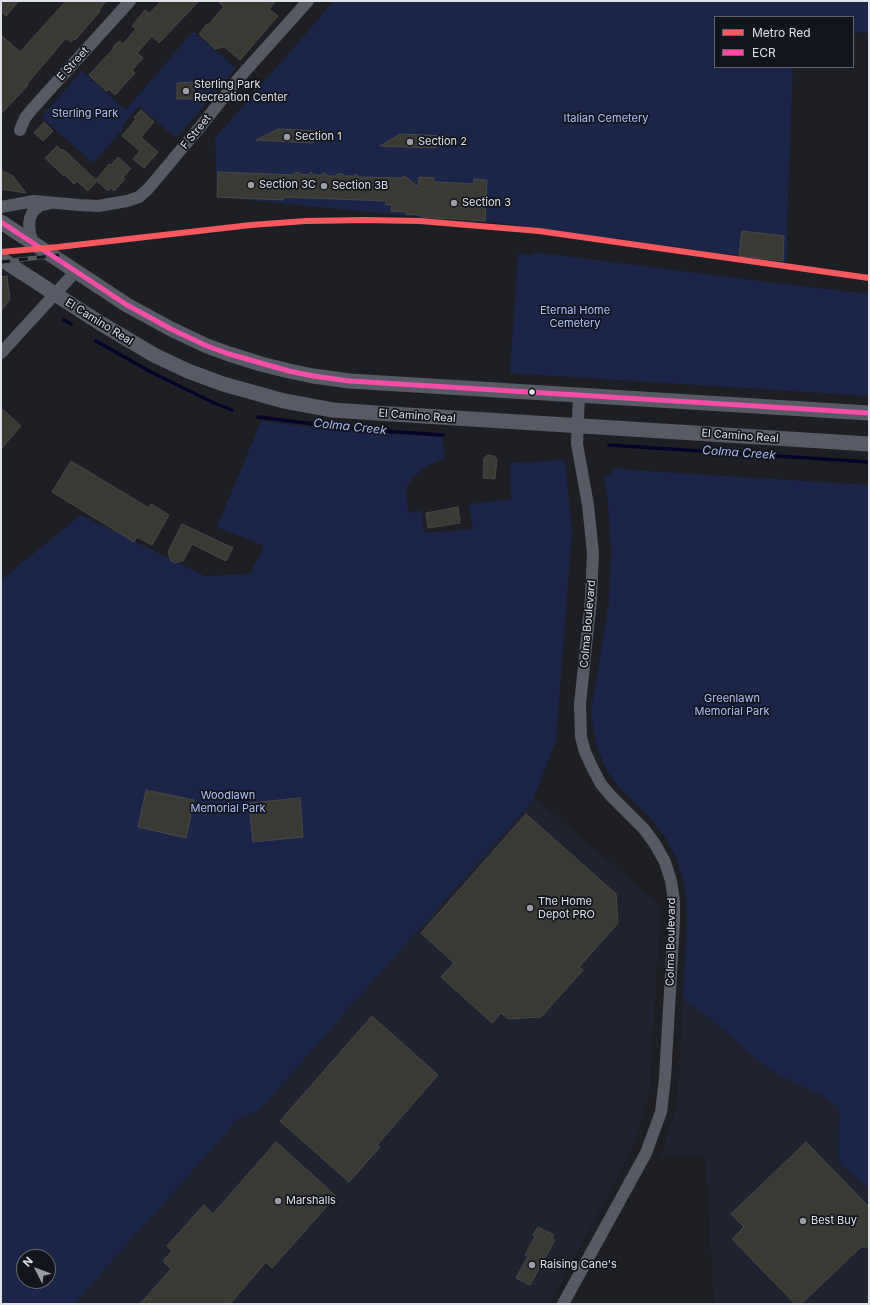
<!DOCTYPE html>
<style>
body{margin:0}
#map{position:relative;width:870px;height:1305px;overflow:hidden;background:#1e1f24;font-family:Inter,sans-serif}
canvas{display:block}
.frame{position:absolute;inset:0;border:2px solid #dee1e7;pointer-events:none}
.legend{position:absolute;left:714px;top:16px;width:140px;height:52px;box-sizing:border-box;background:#12151d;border:1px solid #64676e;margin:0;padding:5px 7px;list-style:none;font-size:12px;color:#dee1e7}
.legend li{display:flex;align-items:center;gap:8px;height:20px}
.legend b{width:20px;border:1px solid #64676e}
.north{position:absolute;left:16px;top:1249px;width:40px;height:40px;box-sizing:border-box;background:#12151d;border:1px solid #64676e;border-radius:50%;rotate:312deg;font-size:11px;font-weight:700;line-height:16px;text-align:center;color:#dee1e7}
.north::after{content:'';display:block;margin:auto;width:14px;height:18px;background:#9b9da3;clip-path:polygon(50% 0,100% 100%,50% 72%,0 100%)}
</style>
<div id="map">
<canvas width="870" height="1305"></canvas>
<div class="frame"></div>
<ul class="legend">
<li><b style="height:5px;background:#f8585e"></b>Metro Red</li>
<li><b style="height:5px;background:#f54da8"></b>ECR</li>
</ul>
<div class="north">N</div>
</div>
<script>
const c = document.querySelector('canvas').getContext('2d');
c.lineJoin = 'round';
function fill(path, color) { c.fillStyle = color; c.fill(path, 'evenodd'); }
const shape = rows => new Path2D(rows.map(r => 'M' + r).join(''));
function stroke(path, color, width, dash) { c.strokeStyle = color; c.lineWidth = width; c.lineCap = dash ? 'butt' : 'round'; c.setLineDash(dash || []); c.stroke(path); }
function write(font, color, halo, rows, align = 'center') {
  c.font = font + ' Inter,sans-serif'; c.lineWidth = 3.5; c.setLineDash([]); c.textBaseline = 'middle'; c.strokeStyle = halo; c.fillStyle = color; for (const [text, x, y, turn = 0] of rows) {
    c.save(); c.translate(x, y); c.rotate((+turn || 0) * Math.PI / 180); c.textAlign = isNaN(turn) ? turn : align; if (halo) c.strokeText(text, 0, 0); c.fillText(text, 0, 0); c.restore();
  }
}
fill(shape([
 [534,797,660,905,660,918,649,1094,641,1123,627,1160,549,1304,74,1304,239,1118,258,1111],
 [683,998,723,1029,761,1063,782,1077,825,1097,841,1110,838,1161,869,1189,869,1304,714,1304,705,1154,661,1157,674,1114,678,1091]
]), '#1f2330');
fill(shape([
 [334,1,869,1,869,33,853,32,853,17,715,17,715,67,793,67,787,222,787,262,485,221,421,217,217,197,215,138],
 [193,31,236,68,179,135,176,137,172,135,139,106,124,123,122,130,93,163,41,117,82,71,126,110],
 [534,252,767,282,869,294,869,396,510,373,518,254,533,255],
 [261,421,335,430,443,437,444,458,427,466,414,476,406,488,408,513,421,510,425,533,473,529,469,504,511,499,510,463,565,460,572,532,556,740,534,797,525,809,258,1111,239,1118,74,1304,1,1304,1,580,81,515,205,576,250,574,264,546,217,527],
 [24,1257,48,1257,48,1281,24,1281],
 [617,467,631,470,869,485,869,1189,838,1161,840,1110,825,1097,782,1077,761,1063,723,1029,683,998,687,921,686,900,683,878,676,857,665,837,653,821,619,787,611,777,604,764,597,748,594,734,592,719,592,705,609,601,611,552,608,502,604,479]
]), '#1b2549');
stroke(shape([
 [64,320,71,324],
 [96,341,149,371,212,402,232,410],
 [258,417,354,429,443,435],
 [609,445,869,462]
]), '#050329', 3.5);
const building = shape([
 [1,1,19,1,6,16,1,11,1,1],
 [66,1,106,1,99,10,100,11,75,40,74,39,71,42,66,38,27,84,28,85,1,114,1,35,20,52,66,1],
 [161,1,199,1,159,43,152,36,137,53,143,58,132,70,135,73,115,95,109,89,106,91,89,75,114,48,113,47,119,41,123,44,136,29,132,26,145,10,149,13,150,13,161,1],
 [218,1,276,1,269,9,278,16,240,60,224,47,215,49,199,34,207,24,209,24,224,7,218,1],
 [194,82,194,99,177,99,177,83,194,82],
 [141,110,154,122,141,137,158,152,144,168,133,159,140,151,122,136,136,119,134,117,141,110],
 [44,122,53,131,43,141,34,133,44,122],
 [278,129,324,131,312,143,256,140,278,129],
 [400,134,446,136,435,148,380,146,400,134],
 [57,146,62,151,63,149,96,180,109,164,111,165,118,157,131,169,123,177,125,179,114,191,110,188,108,191,97,181,88,191,77,181,74,184,65,175,64,176,45,158,57,146],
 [1,170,13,176,26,193,1,189,1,170],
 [218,172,293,175,297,172,300,174,308,175,311,172,314,175,322,175,325,173,328,176,336,176,338,174,343,174,345,176,354,176,356,174,359,177,401,178,405,176,418,187,419,177,434,178,434,182,459,183,474,184,474,179,487,180,485,221,421,217,421,215,406,214,406,212,391,211,392,205,386,205,386,201,284,197,283,200,217,197,218,172],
 [742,231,784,236,783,261,739,256,742,231],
 [7,276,10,300,1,311,1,277,7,276],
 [1,408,21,426,1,449,1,408],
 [488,455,494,456,497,459,495,479,483,478,484,458,488,455],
 [71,461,149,508,151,504,169,515,152,545,137,537,134,542,52,492,71,461],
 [458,507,460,523,428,528,426,513,458,507],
 [182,524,233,548,226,561,192,544,183,561,175,563,171,561,168,552,182,524],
 [146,790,194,800,186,838,138,827,146,790],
 [300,798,303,837,253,842,249,803,300,798],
 [526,814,616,894,618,923,579,967,583,970,541,1017,508,1019,501,1013,492,1023,441,977,454,963,421,933,526,814],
 [372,1016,438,1075,377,1145,380,1147,349,1182,280,1121,372,1016],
 [276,1142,336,1196,272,1268,266,1262,230,1304,140,1304,171,1269,163,1261,172,1251,167,1246,204,1205,213,1214,276,1142],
 [806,1142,869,1207,869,1247,861,1247,801,1304,795,1304,732,1239,744,1227,731,1214,806,1142],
 [538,1227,554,1235,552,1238,555,1240,530,1285,516,1278,528,1256,525,1255,535,1237,533,1235,538,1227]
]);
fill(building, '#3a3a34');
stroke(building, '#474747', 1);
stroke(shape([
 [20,130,25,118,33,108,130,1],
 [1,207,34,201,79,205,98,206,127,201,139,197,148,189,200,127,239,78,308,1],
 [34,244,30,234,29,224,30,218,33,211,41,205,51,203],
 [1,353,76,271],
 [563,1304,646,1153,661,1112,665,1078,674,921,674,901,671,881,665,862,655,844,644,829,610,795,601,784,593,769,585,752,581,737,580,704,591,599,593,553,588,505,577,444,579,395]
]), '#575a64', 12);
stroke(shape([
 [1,222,127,305,171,329,207,346,229,354,261,364,289,371,313,376,350,381,869,413],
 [1,259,100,323,154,355,188,371,223,384,284,401,333,410,376,413,869,444]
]), '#585b66', 15);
const rail = shape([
 [1,262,59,255]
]);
stroke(rail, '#56585e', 4.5);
stroke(rail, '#12151d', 3, [9]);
stroke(shape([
 [1,222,127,305,171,329,207,346,229,354,289,371,313,376,350,381,869,413]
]), '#f54da8', 5);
stroke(shape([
 [1,252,58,247,251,225,306,221,365,220,420,221,539,231,869,278]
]), '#f8585e', 6);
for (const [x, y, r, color] of [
 [186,91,4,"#9b9da3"],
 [287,137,4,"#9b9da3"],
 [410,142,4,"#9b9da3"],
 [251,185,4,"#9b9da3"],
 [324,186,4,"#9b9da3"],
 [454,203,4,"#9b9da3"],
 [532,392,3.5,"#dee1e7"],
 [530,908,4,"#9b9da3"],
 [278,1201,4,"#9b9da3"],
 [803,1221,4,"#9b9da3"],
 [532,1265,4,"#9b9da3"]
]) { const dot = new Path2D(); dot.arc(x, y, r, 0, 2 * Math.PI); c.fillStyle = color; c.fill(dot); stroke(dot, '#12151d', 1.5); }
write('11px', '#dee1e7', '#12151d', [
 ["E Street",73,64,-48],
 ["F Street",196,132,-51],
 ["El Camino Real",99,322,32],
 ["El Camino Real",417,416,4],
 ["El Camino Real",740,436,4],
 ["Colma Boulevard",588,624,-85],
 ["Colma Boulevard",671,942,-89]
]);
write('11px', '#dee1e7', '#12151d', [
 ["Sterling Park",194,85],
 ["Recreation Center",194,98],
 ["Section 1",295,137],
 ["Section 2",418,142],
 ["Section 3C",259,185],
 ["Section 3B",332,186],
 ["Section 3",462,203],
 ["The Home",538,902],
 ["Depot PRO",538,915],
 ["Marshalls",286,1201],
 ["Best Buy",811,1221],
 ["Raising Cane's",540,1265]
], 'left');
write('11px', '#aec2fb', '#12151d', [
 ["Sterling Park",85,114],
 ["Italian Cemetery",606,119],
 ["Eternal Home",575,311],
 ["Cemetery",575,324],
 ["Greenlawn",732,699],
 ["Memorial Park",732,712],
 ["Woodlawn",228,796],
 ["Memorial Park",228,809]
]);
write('italic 12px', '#aabdf6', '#12151d', [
 ["Colma Creek",350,427,6],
 ["Colma Creek",739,453,4]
]);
</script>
